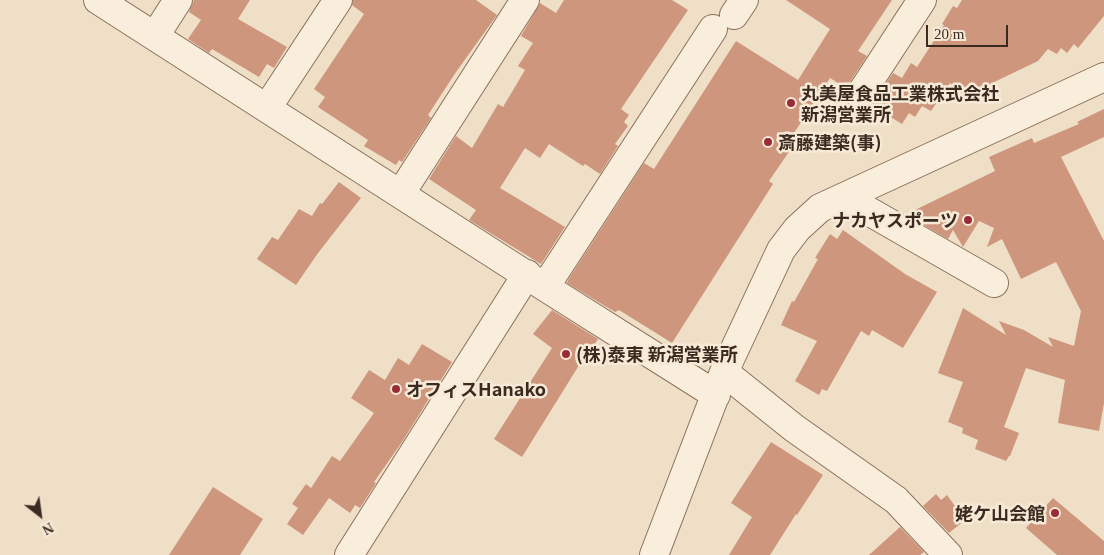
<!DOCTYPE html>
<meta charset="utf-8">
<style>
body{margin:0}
#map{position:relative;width:1104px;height:555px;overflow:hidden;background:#efdfc7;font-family:Georgia,serif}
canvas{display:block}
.north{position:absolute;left:15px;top:490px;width:50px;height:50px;-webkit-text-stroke:4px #f6ead7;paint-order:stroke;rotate:150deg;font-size:14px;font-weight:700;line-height:20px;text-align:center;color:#3b2a20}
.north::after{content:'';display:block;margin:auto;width:18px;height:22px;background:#3b2a20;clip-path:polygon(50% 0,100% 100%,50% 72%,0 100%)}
.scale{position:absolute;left:926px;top:25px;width:82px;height:22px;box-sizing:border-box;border:2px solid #3b2a20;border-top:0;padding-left:6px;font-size:15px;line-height:18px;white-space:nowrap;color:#3b2a20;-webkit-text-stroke:4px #f6ead7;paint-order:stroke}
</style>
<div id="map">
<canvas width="1104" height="555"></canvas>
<div class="north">N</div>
<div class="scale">20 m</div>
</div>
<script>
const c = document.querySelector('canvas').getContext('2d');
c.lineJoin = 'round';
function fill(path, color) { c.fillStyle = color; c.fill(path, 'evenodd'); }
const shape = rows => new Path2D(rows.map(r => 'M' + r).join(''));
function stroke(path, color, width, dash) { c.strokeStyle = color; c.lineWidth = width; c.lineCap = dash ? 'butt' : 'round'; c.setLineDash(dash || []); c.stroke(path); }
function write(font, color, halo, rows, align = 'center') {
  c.font = font + ' Georgia,"Noto Sans JP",serif'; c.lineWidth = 5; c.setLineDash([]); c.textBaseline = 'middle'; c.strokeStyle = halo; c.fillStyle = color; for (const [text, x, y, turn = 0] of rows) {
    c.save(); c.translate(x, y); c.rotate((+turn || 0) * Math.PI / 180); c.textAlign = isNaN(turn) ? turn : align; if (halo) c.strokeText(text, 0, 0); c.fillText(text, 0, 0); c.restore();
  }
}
fill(shape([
 [194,0,250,0,238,19,287,47,274,68,267,64,259,77,212,49,209,53,188,39,201,20,189,12],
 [353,0,476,0,497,15,456,72,428,115,431,118,402,162,399,160,396,165,364,146,368,140,318,107,325,97,314,89,364,14,352,5],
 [564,0,672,0,688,10,621,109,629,115,624,122,628,126,615,144,618,146,600,174,585,164,583,166,549,144,540,158,525,148,500,188,565,227,541,264,469,220,476,210,429,179,456,136,472,148,498,104,503,107,525,70,518,66,533,43,521,36,540,3,556,13],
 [786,0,892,0,858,51,867,56,846,88,830,78,792,136,797,140,769,181,773,184,672,343,619,310,615,312,567,283,568,280,644,163,654,169,736,41,798,80,830,29],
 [962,0,1104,0,1104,16,1078,48,1074,44,1067,53,1061,48,1057,54,1048,49,1038,61,965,96,950,83,931,111,922,106,915,117,909,113,902,124,871,105,893,73,902,78,911,63,917,67,944,25,942,24,953,6,957,8],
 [1104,109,1104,137,1061,157,1104,241,1104,403,1099,431,1058,423,1065,380,1026,368,1004,427,1019,433,1010,456,1009,456,1006,461,975,449,978,440,962,433,963,428,948,422,963,382,938,373,963,308,1006,335,999,321,1024,330,1053,347,1048,337,1074,346,1081,311,1056,262,1021,279,1002,239,987,247,994,228,979,221,963,247,953,230,948,239,910,217,915,210,995,171,989,157,1032,138,1034,143,1079,124,1077,122],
 [339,182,361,198,318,253,296,285,257,259,272,237,278,240,299,209,312,216,320,203,322,204],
 [843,230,905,274,937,292,903,348,872,330,869,336,861,331,827,391,822,389,819,395,795,381,817,341,781,325,792,301,794,302,818,259,815,258,830,234,837,239],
 [552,310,598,339,588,355,586,354,522,457,494,439,552,348,533,334],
 [422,344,452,362,402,442,374,482,376,483,360,508,355,505,350,513,329,498,303,535,287,524,298,508,292,504,306,484,311,488,332,456,340,461,374,413,351,398,369,370,385,380,398,358,409,365],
 [771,442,823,475,797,515,796,514,770,555,729,555,752,517,731,503],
 [213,487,263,519,240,555,169,555],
 [936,494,941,500,947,495,965,520,949,533,923,506],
 [1053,498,1104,541,1104,555,1057,555,1026,528],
 [900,527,924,552,920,555,869,555]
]), '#cd967d');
const minor = shape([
 [98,0,545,287,716,395],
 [734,15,744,0],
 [155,36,178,0],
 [860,95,922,0],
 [267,108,338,0],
 [401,193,525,0],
 [844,197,994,283],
 [545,287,713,29],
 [724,372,794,428,896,500,948,555],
 [349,555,527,274],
 [654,555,724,372,781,250,797,229,820,208,1104,77]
]);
stroke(minor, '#8b705c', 30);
stroke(minor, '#f9eddb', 28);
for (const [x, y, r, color] of [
 [791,103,5,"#9a2c38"],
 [768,142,5,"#9a2c38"],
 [968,220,5,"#9a2c38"],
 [566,354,5,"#9a2c38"],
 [396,389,5,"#9a2c38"],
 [1055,513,5,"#9a2c38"]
]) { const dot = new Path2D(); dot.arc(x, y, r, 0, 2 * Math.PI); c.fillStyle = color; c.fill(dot); stroke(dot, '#f6ead7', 2); }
write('bold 18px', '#3b2a20', '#f6ead7', [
 ["丸美屋食品工業株式会社",801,93],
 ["新潟営業所",801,114],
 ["斎藤建築(事)",778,142],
 ["ナカヤスポーツ",958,220,"right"],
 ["(株)泰東 新潟営業所",576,354],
 ["オフィスHanako",406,389],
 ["姥ケ山会館",1045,513,"right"]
], 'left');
</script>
